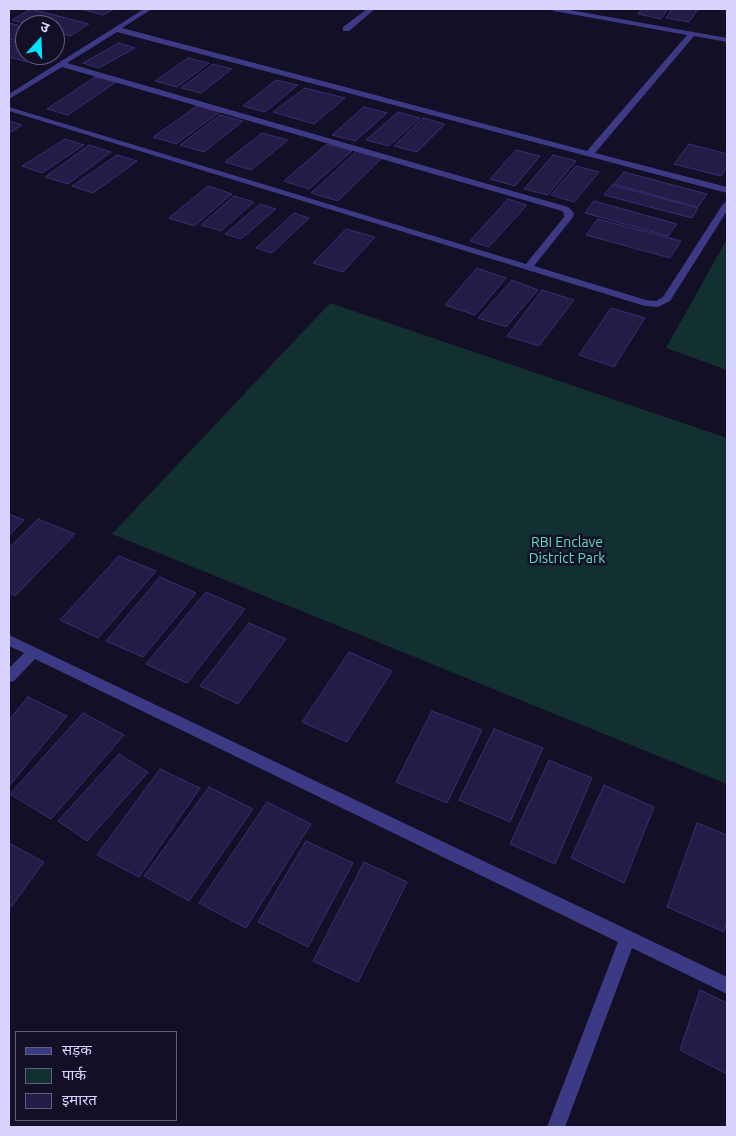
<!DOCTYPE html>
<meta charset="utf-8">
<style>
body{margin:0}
#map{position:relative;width:736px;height:1136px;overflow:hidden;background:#130f26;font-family:Ubuntu,"Noto Sans Devanagari",sans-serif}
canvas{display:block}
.frame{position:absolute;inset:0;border:10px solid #d9d4ff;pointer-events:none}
.legend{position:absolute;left:15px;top:1031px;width:162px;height:90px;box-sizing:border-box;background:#130f26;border:1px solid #625e7d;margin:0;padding:6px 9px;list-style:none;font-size:15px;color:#d9d4ff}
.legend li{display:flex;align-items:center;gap:10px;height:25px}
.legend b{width:25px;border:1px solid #625e7d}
.north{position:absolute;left:15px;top:15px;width:50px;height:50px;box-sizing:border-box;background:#130f26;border:1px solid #625e7d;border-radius:50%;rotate:20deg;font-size:14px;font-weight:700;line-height:20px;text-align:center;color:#d9d4ff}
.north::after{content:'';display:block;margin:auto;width:18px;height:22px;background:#00e5ff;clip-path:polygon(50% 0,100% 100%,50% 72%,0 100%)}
</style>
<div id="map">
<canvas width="736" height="1136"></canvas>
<div class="frame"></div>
<ul class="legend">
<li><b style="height:6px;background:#3d3a85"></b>सड़क</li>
<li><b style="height:14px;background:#12302f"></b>पार्क</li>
<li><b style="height:14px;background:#241b47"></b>इमारत</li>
</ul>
<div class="north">उ</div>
</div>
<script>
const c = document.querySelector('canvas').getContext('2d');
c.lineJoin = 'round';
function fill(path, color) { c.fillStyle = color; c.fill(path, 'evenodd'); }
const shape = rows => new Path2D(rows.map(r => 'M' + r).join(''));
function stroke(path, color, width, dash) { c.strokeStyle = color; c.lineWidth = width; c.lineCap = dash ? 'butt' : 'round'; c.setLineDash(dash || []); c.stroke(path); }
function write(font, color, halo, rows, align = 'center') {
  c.font = font + ' Ubuntu,sans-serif'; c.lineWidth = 5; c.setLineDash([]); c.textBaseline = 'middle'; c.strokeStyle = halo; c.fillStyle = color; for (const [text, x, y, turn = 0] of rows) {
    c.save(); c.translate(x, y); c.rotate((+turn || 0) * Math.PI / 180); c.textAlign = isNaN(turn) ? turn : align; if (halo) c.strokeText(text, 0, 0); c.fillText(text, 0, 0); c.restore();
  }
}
fill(shape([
 [727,239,727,370,666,348],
 [330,303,727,438,727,784,112,534]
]), '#12302f');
const building = shape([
 [31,9,89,24,70,36,55,31,55,25,31,25,12,20,31,9],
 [80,9,114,9,103,15,80,9],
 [641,9,668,9,661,19,638,14,641,9],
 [672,9,698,9,689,22,666,18,672,9],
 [9,23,25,27,25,43,9,39,9,23],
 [9,41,25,45,25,55,39,55,28,62,9,57,9,41],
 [119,43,135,48,99,68,83,63,119,43],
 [188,58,209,63,177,87,155,81,188,58],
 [213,64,232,69,201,93,181,88,213,64],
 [95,77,116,82,68,115,47,109,95,77],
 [276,80,298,85,265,112,243,106,276,80],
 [305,88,345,98,314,124,273,112,305,88],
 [197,106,220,112,176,144,153,137,197,106],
 [364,107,387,113,355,141,332,135,364,107],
 [398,112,420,118,389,146,366,140,398,112],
 [220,115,243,121,204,152,180,145,220,115],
 [423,118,445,124,417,152,394,146,423,118],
 [9,121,22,125,9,133,9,121],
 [262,133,288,140,251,170,225,162,262,133],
 [65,139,84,145,42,173,22,166,65,139],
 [327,144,352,151,309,189,284,181,327,144],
 [689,144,727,154,727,167,721,176,674,164,689,144],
 [89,145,111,152,68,184,45,177,89,145],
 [516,150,540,156,515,186,490,179,516,150],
 [357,151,382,158,338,201,311,193,357,151],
 [117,155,137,161,93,193,72,186,117,155],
 [553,155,576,161,548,195,524,189,553,155],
 [576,166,599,172,574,202,551,195,576,166],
 [624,172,707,194,698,207,614,184,624,172],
 [612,185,698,208,692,218,604,195,612,185],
 [208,186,232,194,194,226,169,218,208,186],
 [234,196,254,202,221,231,201,225,234,196],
 [508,199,527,205,489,247,470,241,508,199],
 [594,201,677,224,668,236,585,213,594,201],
 [260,204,276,209,241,239,225,234,260,204],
 [294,213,309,218,272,253,256,248,294,213],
 [598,219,681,241,670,258,586,235,598,219],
 [346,229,375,237,343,272,313,263,346,229],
 [477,268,506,278,475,315,445,305,477,268],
 [512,280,538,290,506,327,478,318,512,280],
 [542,290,574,300,539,346,507,336,542,290],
 [611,308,645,318,614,367,579,355,611,308],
 [9,514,24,520,9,536,9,514],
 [38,519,75,534,15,596,9,593,9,548,38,519],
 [119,556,156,571,98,638,60,620,119,556],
 [160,577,196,593,143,657,106,641,160,577],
 [206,592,245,609,187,683,146,664,206,592],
 [249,623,286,639,238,704,200,686,249,623],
 [349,652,392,671,347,742,302,722,349,652],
 [28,697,67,716,9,786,9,720,28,697],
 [432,711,482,730,447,803,396,782,432,711],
 [83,713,124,735,51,819,10,794,83,713],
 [494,729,543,748,510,822,459,800,494,729],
 [119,754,148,772,87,841,58,821,119,754],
 [549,760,592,778,555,864,510,844,549,760],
 [160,769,200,788,139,877,97,855,160,769],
 [604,785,654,807,624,883,571,858,604,785],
 [209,787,253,809,189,901,144,876,209,787],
 [267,802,311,824,246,928,199,903,267,802],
 [697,823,727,835,727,921,724,932,667,907,697,823],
 [306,841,353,863,308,947,258,922,306,841],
 [9,843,44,862,11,907,9,906,9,843],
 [364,862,407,882,358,982,313,961,364,862],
 [700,990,727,1003,727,1074,680,1050,700,990]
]);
fill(building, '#241b47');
stroke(building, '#3b2d73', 1);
fill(shape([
 [144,9,152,9,122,28,587,151,687,35,554,11,551,9,564,9,727,38,727,42,694,36,595,153,727,187,727,193,117,32,67,63,568,207,574,213,573,217,534,266,646,300,656,301,663,297,723,204,727,201,727,211,670,301,658,307,645,306,9,111,9,107,526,264,564,217,564,213,562,211,62,67,9,99,9,94,144,9],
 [367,9,375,9,349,31,343,31,343,27,367,9],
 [9,635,727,977,727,994,632,948,565,1127,547,1127,618,942,35,659,14,681,9,682,9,668,24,653,9,646,9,635]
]), '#3d3a85');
write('14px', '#5fe0c0', '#130f26', [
 ["RBI Enclave",567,542],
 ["District Park",567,558]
]);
</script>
